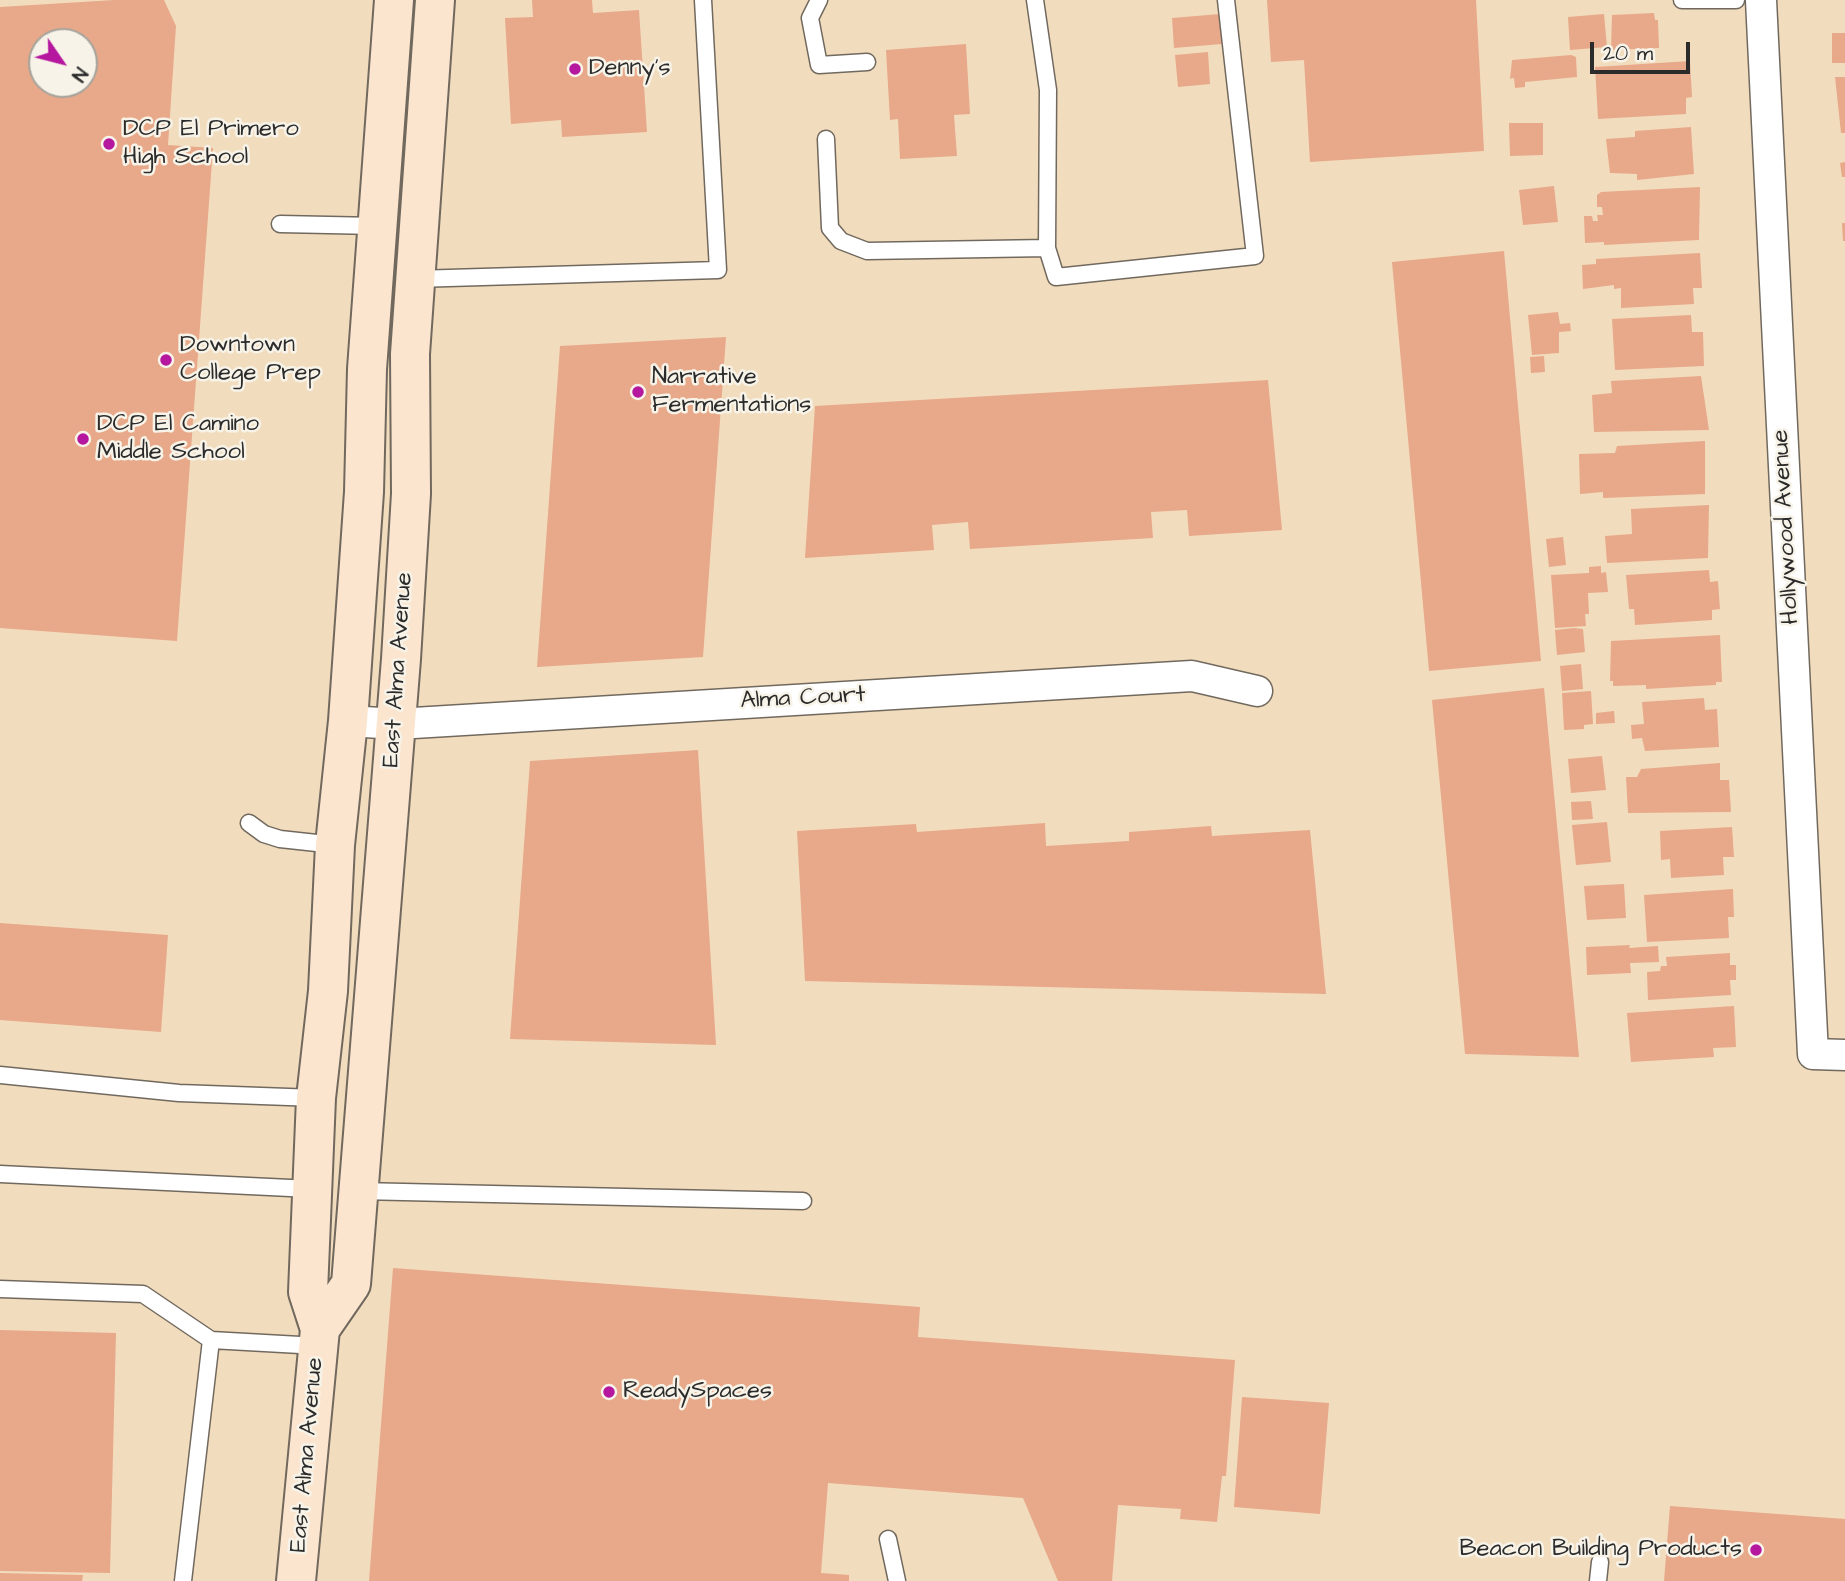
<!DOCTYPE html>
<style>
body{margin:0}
#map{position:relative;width:1845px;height:1581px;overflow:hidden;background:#f2dcbe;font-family:"Architects Daughter",sans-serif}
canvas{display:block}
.north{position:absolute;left:28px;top:28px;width:70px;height:70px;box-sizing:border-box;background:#f7f3e8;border:2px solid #a5a39c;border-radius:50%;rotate:125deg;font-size:19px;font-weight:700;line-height:28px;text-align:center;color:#2b2b2b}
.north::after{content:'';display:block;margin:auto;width:24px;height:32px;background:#b5179e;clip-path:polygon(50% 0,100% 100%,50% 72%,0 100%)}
.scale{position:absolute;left:1590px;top:42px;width:100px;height:32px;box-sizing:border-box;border:4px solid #2b2b2b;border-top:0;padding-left:9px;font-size:21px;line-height:24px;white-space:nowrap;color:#2b2b2b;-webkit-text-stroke:5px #f7f3e8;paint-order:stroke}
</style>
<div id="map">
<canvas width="1845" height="1581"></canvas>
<div class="north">N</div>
<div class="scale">20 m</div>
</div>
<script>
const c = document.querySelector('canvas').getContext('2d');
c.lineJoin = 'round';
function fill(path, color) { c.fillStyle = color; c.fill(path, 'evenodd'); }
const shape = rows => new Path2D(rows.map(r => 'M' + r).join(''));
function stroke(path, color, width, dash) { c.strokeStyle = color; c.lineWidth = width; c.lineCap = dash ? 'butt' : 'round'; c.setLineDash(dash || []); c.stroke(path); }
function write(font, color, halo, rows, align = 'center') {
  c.font = font + ' "Architects Daughter",sans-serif'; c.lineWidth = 5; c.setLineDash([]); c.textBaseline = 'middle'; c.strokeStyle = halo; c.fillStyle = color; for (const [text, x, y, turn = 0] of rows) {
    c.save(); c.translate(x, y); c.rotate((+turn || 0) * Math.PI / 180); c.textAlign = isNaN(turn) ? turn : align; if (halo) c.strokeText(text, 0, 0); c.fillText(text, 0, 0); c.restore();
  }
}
fill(shape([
 [114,0,164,0,176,26,168,145,213,148,177,641,0,628,0,7],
 [42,42,84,42,84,84,42,84],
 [532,0,592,0,593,13,639,10,647,132,562,137,561,120,511,124,505,18,533,17],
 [1267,0,1476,0,1484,151,1310,162,1304,60,1271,62],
 [1654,13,1655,20,1658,20,1659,48,1611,50,1612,15],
 [1220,14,1222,44,1174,48,1172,18],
 [1604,14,1607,47,1570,50,1568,17],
 [1832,33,1845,33,1845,63,1832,63],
 [966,44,970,114,954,115,957,156,900,159,898,119,890,120,886,50],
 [1208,52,1210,84,1178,87,1175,55],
 [1571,55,1576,57,1577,77,1525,82,1525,87,1515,88,1514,78,1510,79,1512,60],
 [1690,61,1692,97,1686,98,1686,114,1598,119,1595,67],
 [1835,77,1845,77,1845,133,1841,133],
 [1509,123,1543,123,1543,155,1510,156],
 [1691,127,1694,174,1637,180,1637,174,1610,173,1606,139,1635,137,1635,131],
 [1845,162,1845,177,1842,177,1840,163],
 [1554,186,1558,222,1523,225,1519,190],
 [1700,187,1699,240,1604,245,1604,242,1585,243,1584,216,1592,216,1593,221,1598,221,1597,215,1603,215,1602,207,1597,207,1597,195,1601,192],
 [1842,223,1845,223,1845,241,1843,241],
 [1504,251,1541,661,1429,671,1392,262],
 [1700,253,1702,288,1693,288,1694,304,1621,308,1621,288,1614,289,1614,285,1583,289,1582,265,1596,264,1596,259],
 [1558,312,1560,324,1570,323,1571,331,1559,332,1559,353,1532,355,1528,315],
 [1691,315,1692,332,1703,332,1704,366,1615,370,1612,319],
 [726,337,703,657,537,667,560,346],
 [1544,356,1545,372,1531,373,1530,357],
 [1701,376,1709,430,1594,432,1592,395,1612,393,1611,381],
 [1268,380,1282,530,1189,536,1187,510,1151,512,1153,538,970,549,968,522,932,525,934,550,805,558,815,406],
 [1705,441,1705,494,1603,498,1603,492,1580,494,1579,454,1615,453,1617,446],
 [1709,505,1708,558,1607,563,1605,536,1632,534,1631,509],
 [1563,537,1566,565,1549,567,1546,539],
 [1601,566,1601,573,1606,572,1608,592,1588,593,1589,614,1585,614,1586,626,1555,628,1551,575,1589,573,1589,567],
 [1709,570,1710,582,1718,581,1720,609,1712,610,1712,620,1635,625,1634,609,1629,609,1626,575],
 [1574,628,1583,629,1585,652,1557,655,1555,630],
 [1720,635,1722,682,1716,682,1716,685,1646,689,1646,685,1613,686,1613,681,1610,681,1611,641],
 [1581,664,1583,689,1562,691,1560,666],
 [1544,688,1579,1057,1465,1054,1432,700],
 [1591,691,1593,724,1584,725,1584,729,1564,730,1562,693],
 [1704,698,1705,710,1717,709,1719,747,1645,751,1642,738,1632,739,1631,725,1644,724,1642,702],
 [1614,711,1615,723,1596,724,1596,713],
 [698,750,716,1045,510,1039,530,761],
 [1602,756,1606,790,1571,793,1568,759],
 [1720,763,1720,780,1729,780,1731,812,1628,813,1626,777,1637,777,1641,769],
 [1591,801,1593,819,1572,820,1571,802],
 [1607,822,1611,862,1576,865,1572,825],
 [1045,823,1046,846,1129,841,1129,832,1211,826,1212,836,1310,830,1326,994,805,981,797,831,916,824,917,832],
 [1732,827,1734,857,1723,857,1724,875,1671,878,1670,859,1661,860,1660,831],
 [1624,884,1626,918,1587,920,1584,886],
 [1733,889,1734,917,1728,917,1729,938,1647,942,1644,895],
 [0,923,168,935,161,1032,0,1020],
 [1630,945,1629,948,1658,946,1659,962,1630,963,1631,973,1587,975,1586,947],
 [1730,953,1730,965,1736,965,1736,980,1730,980,1731,995,1648,1000,1647,972,1660,971,1661,966,1667,966,1666,957],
 [1734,1006,1736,1047,1713,1048,1714,1057,1631,1062,1627,1013],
 [393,1268,920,1307,918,1337,1235,1360,1226,1476,1222,1476,1217,1522,1180,1519,1181,1509,1118,1505,1112,1581,1058,1581,1023,1498,828,1483,821,1573,849,1575,849,1581,369,1581],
 [0,1330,116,1333,110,1573,0,1571],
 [1242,1397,1329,1403,1320,1514,1234,1507],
 [1670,1506,1845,1519,1845,1581,1664,1581],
 [0,1573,83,1575,82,1581,0,1581]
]), '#e7a989');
const service = shape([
 [819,0,810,18,819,65,867,62],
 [1035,0,1048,90,1047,248,1056,277,1255,256,1226,0],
 [1682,0,1736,0],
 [826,139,830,228,841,241,867,251,1047,248],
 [280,224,377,226],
 [415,279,718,270,703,0],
 [249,823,264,834,280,839,335,845],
 [0,1075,179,1093,316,1098],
 [0,1174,311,1189],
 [359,1191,803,1201],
 [0,1289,143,1294,211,1340],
 [888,1539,897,1581],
 [183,1581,211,1340,318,1346],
 [1598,1581,1600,1562]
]);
const minor = shape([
 [1761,0,1813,1054,1845,1055],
 [348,721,397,724,1192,676,1257,691]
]);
const secondary = shape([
 [320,1329,351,1284,401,659,411,494,410,354,435,0],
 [296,1581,320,1329,308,1292,316,1098,328,991,335,845,348,721,364,492,367,369,394,0]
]);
stroke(service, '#71695e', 19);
stroke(minor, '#71695e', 33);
stroke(secondary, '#71695e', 42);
stroke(service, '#fff', 16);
stroke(minor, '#fff', 30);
stroke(secondary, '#fbe5cf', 38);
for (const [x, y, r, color] of [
 [575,69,7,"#b5179e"],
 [109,144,7,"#b5179e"],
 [166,360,7,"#b5179e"],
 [638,392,7,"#b5179e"],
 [83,439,7,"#b5179e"],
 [609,1392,7,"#b5179e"],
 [1756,1550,7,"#b5179e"]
]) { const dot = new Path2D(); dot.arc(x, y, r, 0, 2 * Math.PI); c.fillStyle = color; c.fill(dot); stroke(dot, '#f7f3e8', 2.5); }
write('24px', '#2b2b2b', '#f7f3e8', [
 ["Denny's",589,69],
 ["DCP El Primero",123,130],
 ["High School",123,158],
 ["Downtown",180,346],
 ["College Prep",180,374],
 ["Narrative",652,378],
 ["Fermentations",652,406],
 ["DCP El Camino",97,425],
 ["Middle School",97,453],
 ["ReadySpaces",623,1392],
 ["Beacon Building Products",1742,1550,"right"]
], 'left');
write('24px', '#2b2b2b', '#f7f3e8', [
 ["Hollywood Avenue",1787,527,-93],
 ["East Alma Avenue",399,670,-86],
 ["Alma Court",803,699,-3],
 ["East Alma Avenue",308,1455,-85]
]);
</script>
